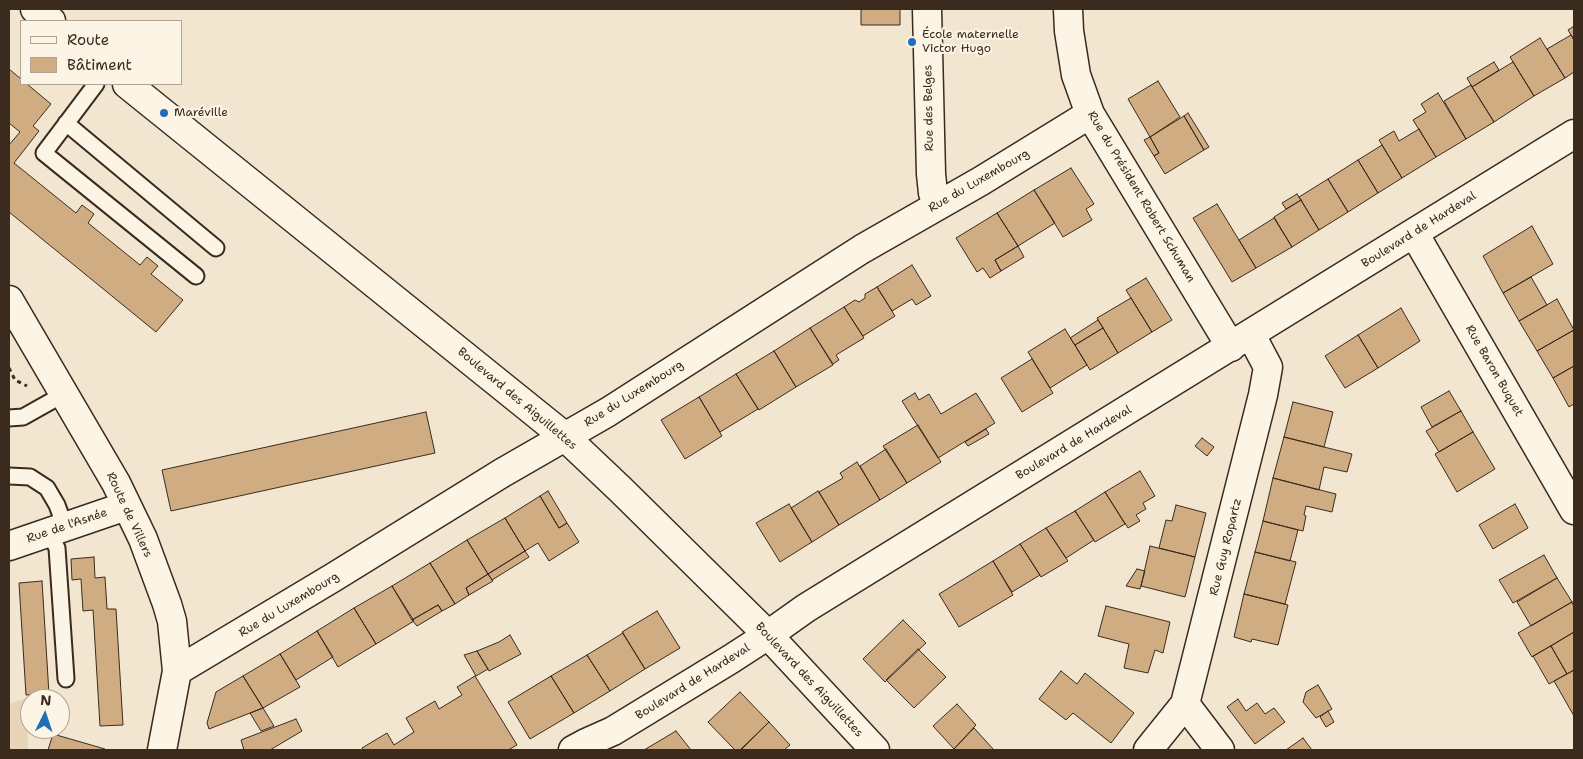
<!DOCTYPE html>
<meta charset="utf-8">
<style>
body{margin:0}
#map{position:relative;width:1583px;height:759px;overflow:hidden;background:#f3e6d1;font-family:"Shantell Sans",sans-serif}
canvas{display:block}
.frame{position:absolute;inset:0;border:10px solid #3b2a1e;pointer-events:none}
.legend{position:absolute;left:20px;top:20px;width:162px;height:65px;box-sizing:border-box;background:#fcf5e5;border:1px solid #afa495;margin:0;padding:6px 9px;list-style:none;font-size:15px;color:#3b2a1e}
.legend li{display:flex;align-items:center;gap:10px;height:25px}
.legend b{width:25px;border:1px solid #afa495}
.north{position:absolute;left:20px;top:689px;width:50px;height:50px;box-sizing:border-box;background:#fcf5e5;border:1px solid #afa495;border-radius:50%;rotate:4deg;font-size:14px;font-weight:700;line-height:20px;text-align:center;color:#3b2a1e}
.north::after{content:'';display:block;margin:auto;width:18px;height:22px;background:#1f6fb2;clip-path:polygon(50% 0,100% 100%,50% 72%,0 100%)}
</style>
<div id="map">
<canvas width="1583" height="759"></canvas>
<div class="frame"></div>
<ul class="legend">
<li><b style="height:6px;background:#fcf5e5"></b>Route</li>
<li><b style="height:14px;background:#cfac82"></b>Bâtiment</li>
</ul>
<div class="north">N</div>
</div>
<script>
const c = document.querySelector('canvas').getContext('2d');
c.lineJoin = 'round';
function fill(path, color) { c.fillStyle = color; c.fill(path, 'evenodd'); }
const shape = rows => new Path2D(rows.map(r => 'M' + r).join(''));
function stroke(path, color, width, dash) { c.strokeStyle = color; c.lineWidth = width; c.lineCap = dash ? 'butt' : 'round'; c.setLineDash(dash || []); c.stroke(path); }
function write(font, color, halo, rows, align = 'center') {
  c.font = font + ' "Shantell Sans",sans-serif'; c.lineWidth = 4; c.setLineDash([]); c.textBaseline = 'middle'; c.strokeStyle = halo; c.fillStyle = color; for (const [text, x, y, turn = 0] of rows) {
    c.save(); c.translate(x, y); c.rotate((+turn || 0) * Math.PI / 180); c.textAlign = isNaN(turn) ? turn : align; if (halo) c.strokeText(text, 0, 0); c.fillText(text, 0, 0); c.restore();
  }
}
fill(shape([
 [27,698,28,750,9,750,9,704]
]), '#e8d5b9');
const building = shape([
 [861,9,900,9,900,25,861,25,861,9],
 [1574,26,1574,40,1568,30,1574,26],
 [1571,35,1574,40,1574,72,1565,78,1547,49,1571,35],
 [1540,38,1565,78,1534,96,1510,57,1540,38],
 [1494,62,1499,70,1472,87,1467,78,1494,62],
 [1513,62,1534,96,1494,122,1472,87,1513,62],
 [9,69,21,79,21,84,27,84,51,104,33,126,39,131,14,163,76,213,82,205,94,214,88,223,140,265,147,257,158,266,151,274,183,300,156,332,9,212,9,145,20,132,9,123,9,69],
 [1158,81,1180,117,1150,137,1128,99,1158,81],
 [1471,85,1494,122,1466,139,1444,101,1471,85],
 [1438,93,1466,139,1436,157,1413,120,1426,112,1421,104,1438,93],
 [1188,113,1209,147,1204,150,1184,116,1188,113],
 [1184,116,1204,150,1165,174,1154,156,1159,153,1150,137,1184,116],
 [1419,129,1436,157,1402,178,1379,140,1394,131,1399,141,1419,129],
 [1150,137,1159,153,1154,156,1144,140,1150,137],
 [1382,145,1402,178,1378,193,1358,160,1382,145],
 [1358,160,1378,193,1348,212,1328,179,1358,160],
 [1071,168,1094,204,1086,209,1092,220,1063,237,1034,190,1071,168],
 [1328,179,1348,212,1319,230,1299,197,1328,179],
 [1034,190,1055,223,1018,246,997,213,1034,190],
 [1297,194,1301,200,1286,209,1282,203,1297,194],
 [1301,200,1319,230,1292,247,1274,217,1301,200],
 [1217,204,1256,268,1232,282,1193,218,1217,204],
 [997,213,1018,246,995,260,1001,271,990,278,983,268,977,272,956,238,997,213],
 [1274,218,1292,247,1256,268,1239,240,1274,218],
 [1532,226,1553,264,1503,293,1483,256,1532,226],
 [1018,246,1024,257,1001,271,995,260,1018,246],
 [912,265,931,296,916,305,912,299,892,311,877,287,912,265],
 [1531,277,1547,305,1519,321,1503,293,1531,277],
 [1146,278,1172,320,1152,332,1126,290,1146,278],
 [877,287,895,316,863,336,844,307,855,300,859,302,865,298,865,294,877,287],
 [1131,298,1152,332,1118,353,1097,318,1131,298],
 [1557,299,1574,330,1537,351,1519,321,1557,299],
 [844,307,864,338,836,355,839,360,833,364,810,328,844,307],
 [1401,308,1420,341,1378,368,1358,335,1401,308],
 [1098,320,1103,328,1075,345,1070,338,1098,320],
 [810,328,833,365,796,387,774,351,810,328],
 [1103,328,1118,353,1090,370,1075,345,1103,328],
 [1065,329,1087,365,1050,388,1028,352,1065,329],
 [1574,330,1574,366,1553,378,1537,351,1574,330],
 [1358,335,1378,368,1345,388,1325,356,1358,335],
 [774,351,796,387,759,410,736,374,774,351],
 [1032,359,1053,393,1022,412,1001,378,1032,359],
 [1574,366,1574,404,1569,407,1553,378,1574,366],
 [736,374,758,409,720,432,699,397,736,374],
 [1449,391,1461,411,1432,427,1421,407,1449,391],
 [915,393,919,400,929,394,941,414,976,393,995,423,938,458,902,401,915,393],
 [699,397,722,436,685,459,661,420,699,397],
 [1293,402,1333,412,1324,447,1284,437,1293,402],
 [1461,411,1473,432,1439,452,1426,431,1461,411],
 [426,412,435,453,171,511,162,470,426,412],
 [918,425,941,462,907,483,883,446,918,425],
 [986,429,989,434,968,446,965,442,986,429],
 [1473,432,1495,469,1457,492,1435,454,1473,432],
 [1284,437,1352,454,1347,472,1324,467,1319,490,1273,478,1284,437],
 [1202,438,1214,447,1207,456,1195,446,1202,438],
 [886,449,907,483,880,500,860,466,886,449],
 [857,462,880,500,839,525,819,492,843,478,840,473,857,462],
 [1140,471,1155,496,1143,503,1146,509,1136,515,1140,521,1128,528,1105,492,1140,471],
 [1273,478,1336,494,1332,512,1306,506,1304,515,1306,516,1303,531,1263,521,1273,478],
 [548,491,567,523,559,528,540,496,548,491],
 [818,491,839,525,812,542,791,508,818,491],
 [1105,492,1125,524,1095,542,1075,511,1105,492],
 [540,496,559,528,567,523,579,542,549,561,538,543,525,551,505,518,540,496],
 [789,504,812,542,780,562,756,523,789,504],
 [1515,504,1528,528,1493,549,1479,525,1515,504],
 [1176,505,1206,513,1195,557,1159,548,1166,520,1172,521,1176,505],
 [1075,511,1094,540,1066,558,1046,528,1075,511],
 [505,518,525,551,488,574,467,540,505,518],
 [1263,521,1298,530,1290,561,1255,552,1263,521],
 [1046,528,1068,561,1041,577,1020,544,1046,528],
 [467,540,488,574,466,588,469,595,455,604,430,563,467,540],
 [1020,544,1040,575,1012,592,993,561,1020,544],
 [1150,546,1195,557,1185,597,1141,586,1150,546],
 [525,551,529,557,492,580,488,574,525,551],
 [1255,552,1296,562,1285,604,1244,594,1255,552],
 [1544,555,1557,578,1513,603,1499,580,1544,555],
 [94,557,95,578,105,577,107,609,116,609,123,725,100,726,93,610,83,611,81,579,72,580,71,559,94,557],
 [993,561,1013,595,959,627,939,594,993,561],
 [430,563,455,604,442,611,438,605,412,620,392,586,430,563],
 [1137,569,1145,571,1140,589,1126,586,1137,569],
 [488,574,493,581,469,595,466,588,488,574],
 [1557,578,1572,602,1531,626,1517,602,1557,578],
 [42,581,49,694,26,695,19,583,42,581],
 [392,586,414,621,376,644,354,608,392,586],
 [1244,594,1288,605,1278,645,1252,639,1251,642,1234,637,1244,594],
 [1572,602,1574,607,1574,632,1532,657,1518,633,1572,602],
 [438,605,442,611,417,626,412,620,438,605],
 [1106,606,1170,622,1163,653,1155,650,1148,673,1124,668,1129,644,1098,636,1106,606],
 [354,608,376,644,338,667,317,631,354,608],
 [657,611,680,648,645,669,622,632,657,611],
 [903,620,926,643,885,682,863,659,903,620],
 [317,631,333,657,296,680,280,654,317,631],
 [1574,632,1574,670,1567,674,1551,646,1574,632],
 [623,633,645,669,610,691,587,655,623,633],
 [510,635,521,654,489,671,477,651,499,642,510,635],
 [1551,646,1567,674,1549,684,1533,656,1551,646],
 [918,649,946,677,914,708,886,680,918,649],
 [477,651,488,669,476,676,464,655,477,651],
 [280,654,300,687,263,708,243,676,280,654],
 [587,655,610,691,574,713,551,676,587,655],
 [1574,670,1574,716,1554,681,1574,670],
 [1061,671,1077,684,1085,673,1134,713,1111,743,1073,713,1066,720,1039,699,1061,671],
 [243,676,263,708,209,729,207,723,216,692,243,676],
 [475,676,517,745,508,750,363,750,362,748,387,733,394,745,414,732,406,718,435,701,439,709,462,695,457,687,475,676],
 [551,676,574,713,530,739,508,702,551,676],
 [1318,685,1332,709,1316,718,1303,702,1306,692,1318,685],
 [740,692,769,722,740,750,735,750,708,722,740,692],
 [1238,699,1246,711,1257,703,1265,714,1274,708,1285,722,1255,744,1227,707,1238,699],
 [957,704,976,725,954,749,933,726,957,704],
 [263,708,274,726,261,731,250,713,263,708],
 [1328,711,1334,722,1326,727,1320,717,1328,711],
 [296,719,302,731,270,750,244,750,241,740,296,719],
 [769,722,790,745,784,750,741,750,769,722],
 [974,728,994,750,956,750,954,749,974,728],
 [676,731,691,750,644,750,676,731],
 [53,734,105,749,105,750,48,750,53,734],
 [1303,738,1312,750,1286,750,1303,738]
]);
fill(building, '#cfac82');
stroke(building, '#3b2a1e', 1);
const lane = shape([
 [96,84,44,153,196,276],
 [66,123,216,248],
 [9,418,23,417,64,394],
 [9,476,30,477,47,488,57,505,65,527],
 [49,533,57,548,66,679]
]);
const street = shape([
 [927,9,931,174,933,193,938,205],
 [1068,9,1069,31,1076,75,1090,114,1231,347],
 [1414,233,1574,510],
 [9,300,116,483,143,539,167,604,172,621,177,671,162,750],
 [9,546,126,506],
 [177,671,334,577,502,473,608,412,862,249,981,181,1090,114],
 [1185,704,1220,750],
 [573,750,586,743,613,731,731,659,768,635,806,608,1574,134],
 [1148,750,1185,704,1263,395,1268,367,1251,335]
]);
const secondary = shape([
 [35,9,51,21],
 [127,84,564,436,620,489,768,635,875,750]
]);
stroke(lane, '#3b2a1e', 19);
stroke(street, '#3b2a1e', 31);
stroke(secondary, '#3b2a1e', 31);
stroke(shape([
 [9,368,15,380,27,386]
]), '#3b2a1e', 3, [4, 4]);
stroke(lane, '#fcf5e5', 15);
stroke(street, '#fcf5e5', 28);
stroke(secondary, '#fcf5e5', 28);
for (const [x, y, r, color] of [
 [912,42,5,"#1f6fb2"],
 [164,113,5,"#1f6fb2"]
]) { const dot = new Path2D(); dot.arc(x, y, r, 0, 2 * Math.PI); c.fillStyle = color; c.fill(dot); stroke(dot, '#fcf5e5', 2); }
write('12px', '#3b2a1e', '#fcf5e5', [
 ["École maternelle",922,35],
 ["Victor Hugo",922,49],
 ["Maréville",174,113]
], 'left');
write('12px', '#3b2a1e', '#fcf5e5', [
 ["Rue des Belges",929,108,-91],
 ["Rue du Luxembourg",979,181,-30],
 ["Rue du Président Robert Schuman",1141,197,59],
 ["Boulevard de Hardeval",1419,230,-32],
 ["Rue Baron Buquet",1494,371,60],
 ["Rue du Luxembourg",634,394,-32],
 ["Boulevard des Aiguillettes",517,399,40],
 ["Boulevard de Hardeval",1074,443,-31],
 ["Route de Villers",129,515,65],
 ["Rue de l'Asnée",67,526,-19],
 ["Rue Guy Ropartz",1226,547,-76],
 ["Rue du Luxembourg",289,605,-31],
 ["Boulevard des Aiguillettes",809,680,47],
 ["Boulevard de Hardeval",693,682,-32]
]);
</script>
